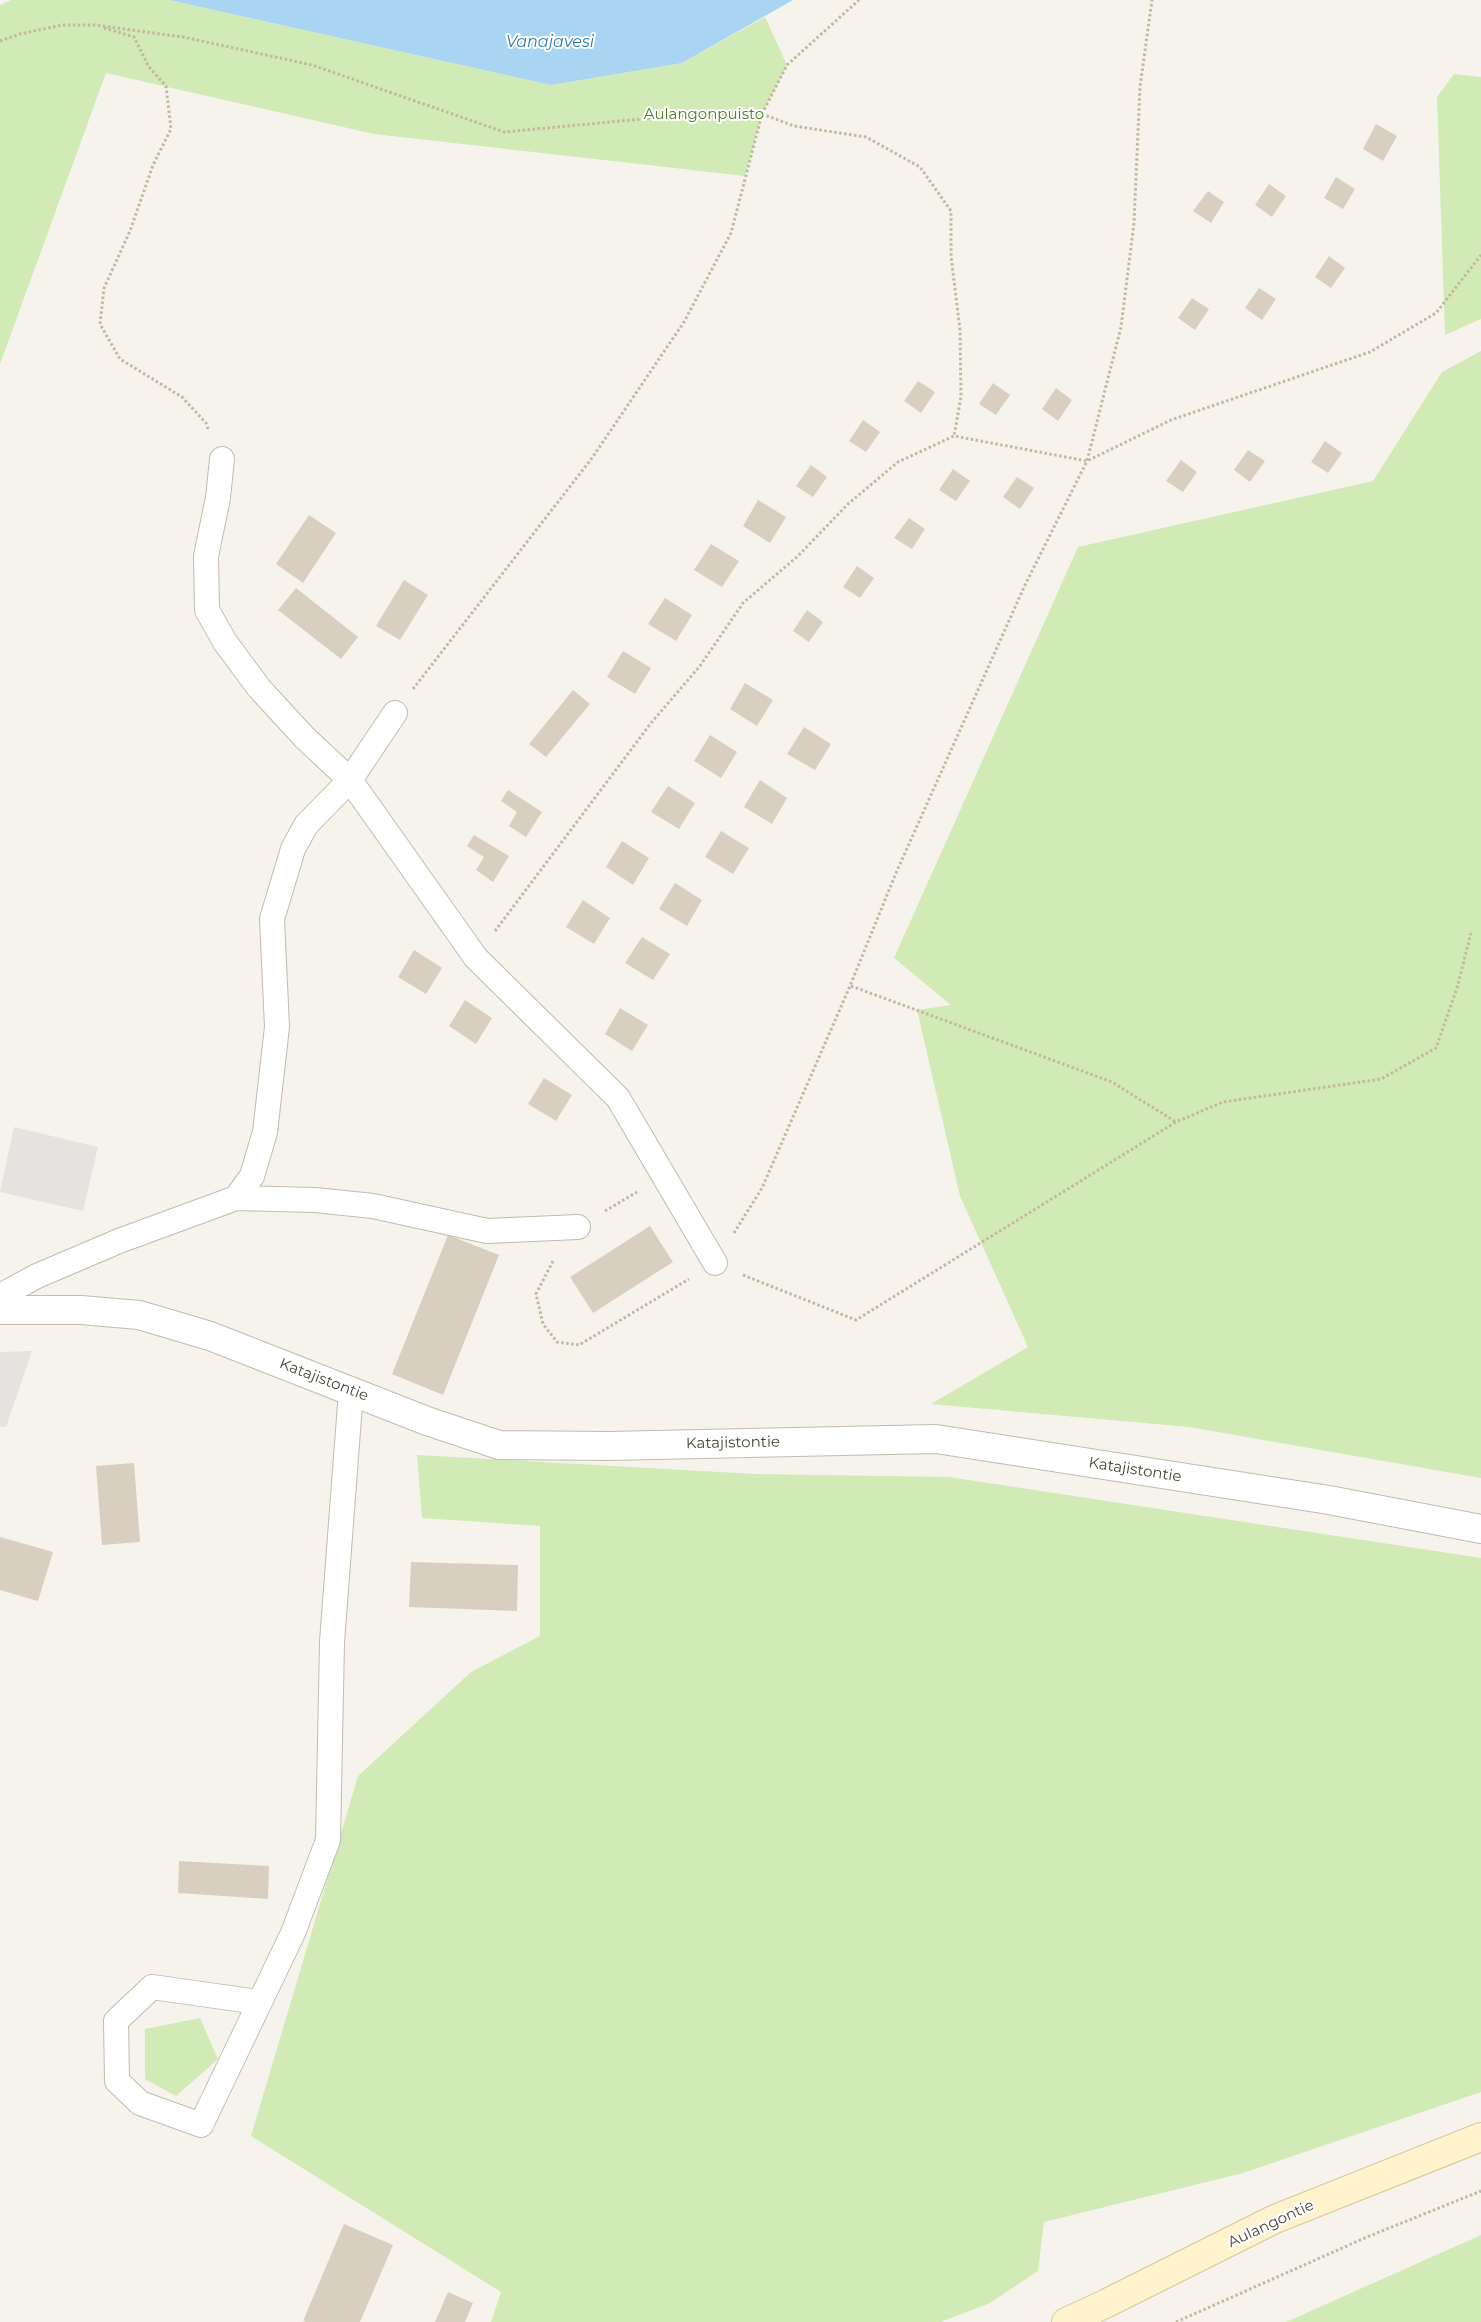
<!DOCTYPE html>
<style>
body{margin:0}
canvas{display:block;background:#f6f3ec}
</style>
<canvas width="1481" height="2322"></canvas>
<script>
const c = document.querySelector('canvas').getContext('2d');
c.lineJoin = 'round';
function fill(path, color) { c.fillStyle = color; c.fill(path, 'evenodd'); }
const shape = rows => new Path2D(rows.map(r => 'M' + r).join(''));
function stroke(path, color, width, dash) { c.strokeStyle = color; c.lineWidth = width; c.lineCap = dash ? 'butt' : 'round'; c.setLineDash(dash || []); c.stroke(path); }
function write(font, color, halo, rows, align = 'center') {
  c.font = font + ' Montserrat,sans-serif'; c.lineWidth = 4; c.setLineDash([]); c.textBaseline = 'middle'; c.strokeStyle = halo; c.fillStyle = color; for (const [text, x, y, turn = 0] of rows) {
    c.save(); c.translate(x, y); c.rotate((+turn || 0) * Math.PI / 180); c.textAlign = isNaN(turn) ? turn : align; if (halo) c.strokeText(text, 0, 0); c.fillText(text, 0, 0); c.restore();
  }
}
fill(shape([
 [11,0,169,0,551,85,682,63,765,17,787,65,762,114,745,176,374,134,106,73,0,364,0,5],
 [1454,74,1481,77,1481,319,1445,335,1437,97],
 [1481,351,1481,1478,1189,1427,931,1404,1028,1347,960,1196,917,1010,951,1005,894,958,1078,547,1373,481,1442,372],
 [417,1455,755,1474,949,1477,1481,1558,1481,2092,1243,2173,1044,2222,1038,2271,990,2303,941,2322,491,2322,501,2292,251,2136,358,1776,471,1672,540,1636,540,1526,422,1518],
 [200,2018,218,2059,176,2096,145,2079,145,2029],
 [1481,2235,1481,2322,1286,2322]
]), '#d2eab5');
fill(shape([
 [14,1127,98,1147,83,1211,0,1192],
 [32,1351,6,1427,0,1427,0,1352]
]), '#e5e3e0');
fill(shape([
 [169,0,793,0,682,63,551,85]
]), '#a9d4f2');
fill(shape([
 [1376,124,1397,136,1383,161,1363,149],
 [1336,177,1355,189,1343,209,1324,198],
 [1269,184,1286,196,1272,217,1255,205],
 [1208,191,1224,202,1211,223,1193,211],
 [1329,256,1345,268,1331,288,1315,277],
 [1259,288,1276,299,1262,320,1245,308],
 [1192,298,1209,309,1195,330,1178,318],
 [918,381,935,392,921,413,904,401],
 [993,383,1010,395,996,415,979,404],
 [1056,388,1072,400,1058,421,1042,409],
 [863,420,880,432,866,452,849,441],
 [1325,441,1342,453,1328,473,1311,462],
 [1248,450,1265,461,1250,482,1234,470],
 [1181,460,1197,472,1183,492,1166,481],
 [811,465,827,477,813,497,796,486],
 [953,469,970,481,956,501,939,490],
 [1017,477,1034,488,1020,509,1003,497],
 [758,500,786,517,770,543,743,526],
 [309,515,336,533,303,583,276,564],
 [909,518,925,529,912,549,894,538],
 [711,544,739,561,722,587,694,570],
 [857,566,874,578,860,598,843,587],
 [404,580,428,595,400,640,376,626],
 [296,588,358,637,341,659,278,610],
 [665,598,692,615,676,641,648,624],
 [807,610,823,622,809,642,793,631],
 [623,651,651,668,635,694,607,677],
 [745,683,773,700,757,726,730,709],
 [573,690,590,704,546,757,529,744],
 [804,727,831,744,815,770,787,754],
 [710,735,737,752,721,778,694,761],
 [760,780,787,798,772,824,744,807],
 [668,786,695,803,679,829,651,812],
 [508,790,542,812,526,837,509,826,517,812,501,801],
 [721,831,749,848,733,874,705,857],
 [474,835,509,856,493,882,476,870,484,857,467,846],
 [622,841,649,858,633,885,606,867],
 [675,883,702,900,687,926,659,909],
 [583,900,610,918,594,944,566,927],
 [642,937,670,954,653,980,625,963],
 [414,950,442,968,426,994,398,977],
 [465,1000,492,1018,476,1044,449,1026],
 [620,1008,648,1025,632,1051,605,1034],
 [544,1078,572,1095,556,1121,528,1104],
 [650,1226,673,1262,593,1313,570,1277],
 [448,1235,499,1255,443,1395,392,1374],
 [134,1463,140,1542,102,1545,96,1466],
 [0,1537,53,1552,38,1601,0,1590],
 [411,1562,518,1565,517,1611,409,1607],
 [179,1861,269,1866,268,1899,178,1893],
 [344,2224,393,2245,360,2322,306,2322,303,2321],
 [448,2292,473,2303,465,2322,435,2322]
]), '#d8cfc1');
const lane = shape([
 [222,459,218,498,206,556,207,610,225,642,259,688,305,738,350,780,476,958,618,1098,715,1263],
 [236,1198,315,1200,373,1206,487,1231,578,1227],
 [0,1296,37,1276,119,1241,236,1198,252,1176,265,1132,277,1027,272,919,293,849,306,825,350,780,395,713],
 [258,2002,152,1987,116,2021,117,2081,140,2103,201,2125,293,1933,328,1840,332,1642,351,1391]
]);
const street = shape([
 [0,1310,81,1310,139,1315,210,1336,427,1421,499,1445,608,1446,936,1439,1329,1500,1481,1529]
]);
const secondary = shape([
 [1066,2322,1105,2304,1275,2219,1481,2137]
]);
stroke(lane, '#c2bbae', 26);
stroke(street, '#c2bbae', 30);
stroke(secondary, '#d6c79b', 30);
stroke(shape([
 [104,28,134,37,149,67,166,86,171,129,153,165,130,231,104,288,100,324,120,359,182,397,206,423,209,431],
 [0,41,20,34,62,25,95,25,183,37,312,65,504,132,695,114,762,114,794,126,866,137,920,167,951,211,951,256,960,330,961,397,954,436],
 [413,689,592,458,684,322,731,233,762,114,787,65,859,0],
 [495,931,651,723,700,666,743,603,798,556,848,504,898,462,954,436,1087,461,1171,420,1370,352,1436,313,1481,255],
 [851,986,1112,1082,1176,1122],
 [605,1211,637,1192],
 [734,1233,762,1188,850,986,896,873,1025,585,1087,461,1121,327,1134,223,1140,87,1152,0],
 [553,1261,536,1294,543,1324,557,1342,579,1345,689,1279],
 [743,1275,856,1320,1176,1122,1223,1102,1381,1079,1436,1048,1457,988,1471,933],
 [1176,2322,1367,2237,1481,2191]
]), '#c4b79f', 3, [2.5, 2.5]);
stroke(lane, '#fff', 24);
stroke(street, '#fff', 28);
stroke(secondary, '#fff3cd', 28);
write('15px', '#4a7f2a', '#fff', [
 ["Aulangonpuisto",704,115]
]);
write('15px', '#4b4439', '#fff', [
 ["Katajistontie",324,1380,21],
 ["Katajistontie",733,1443,-1],
 ["Katajistontie",1135,1470,9],
 ["Aulangontie",1271,2224,-25]
]);
write('italic 16px', '#2e7ab2', '#fff', [
 ["Vanajavesi",550,42]
]);
</script>
